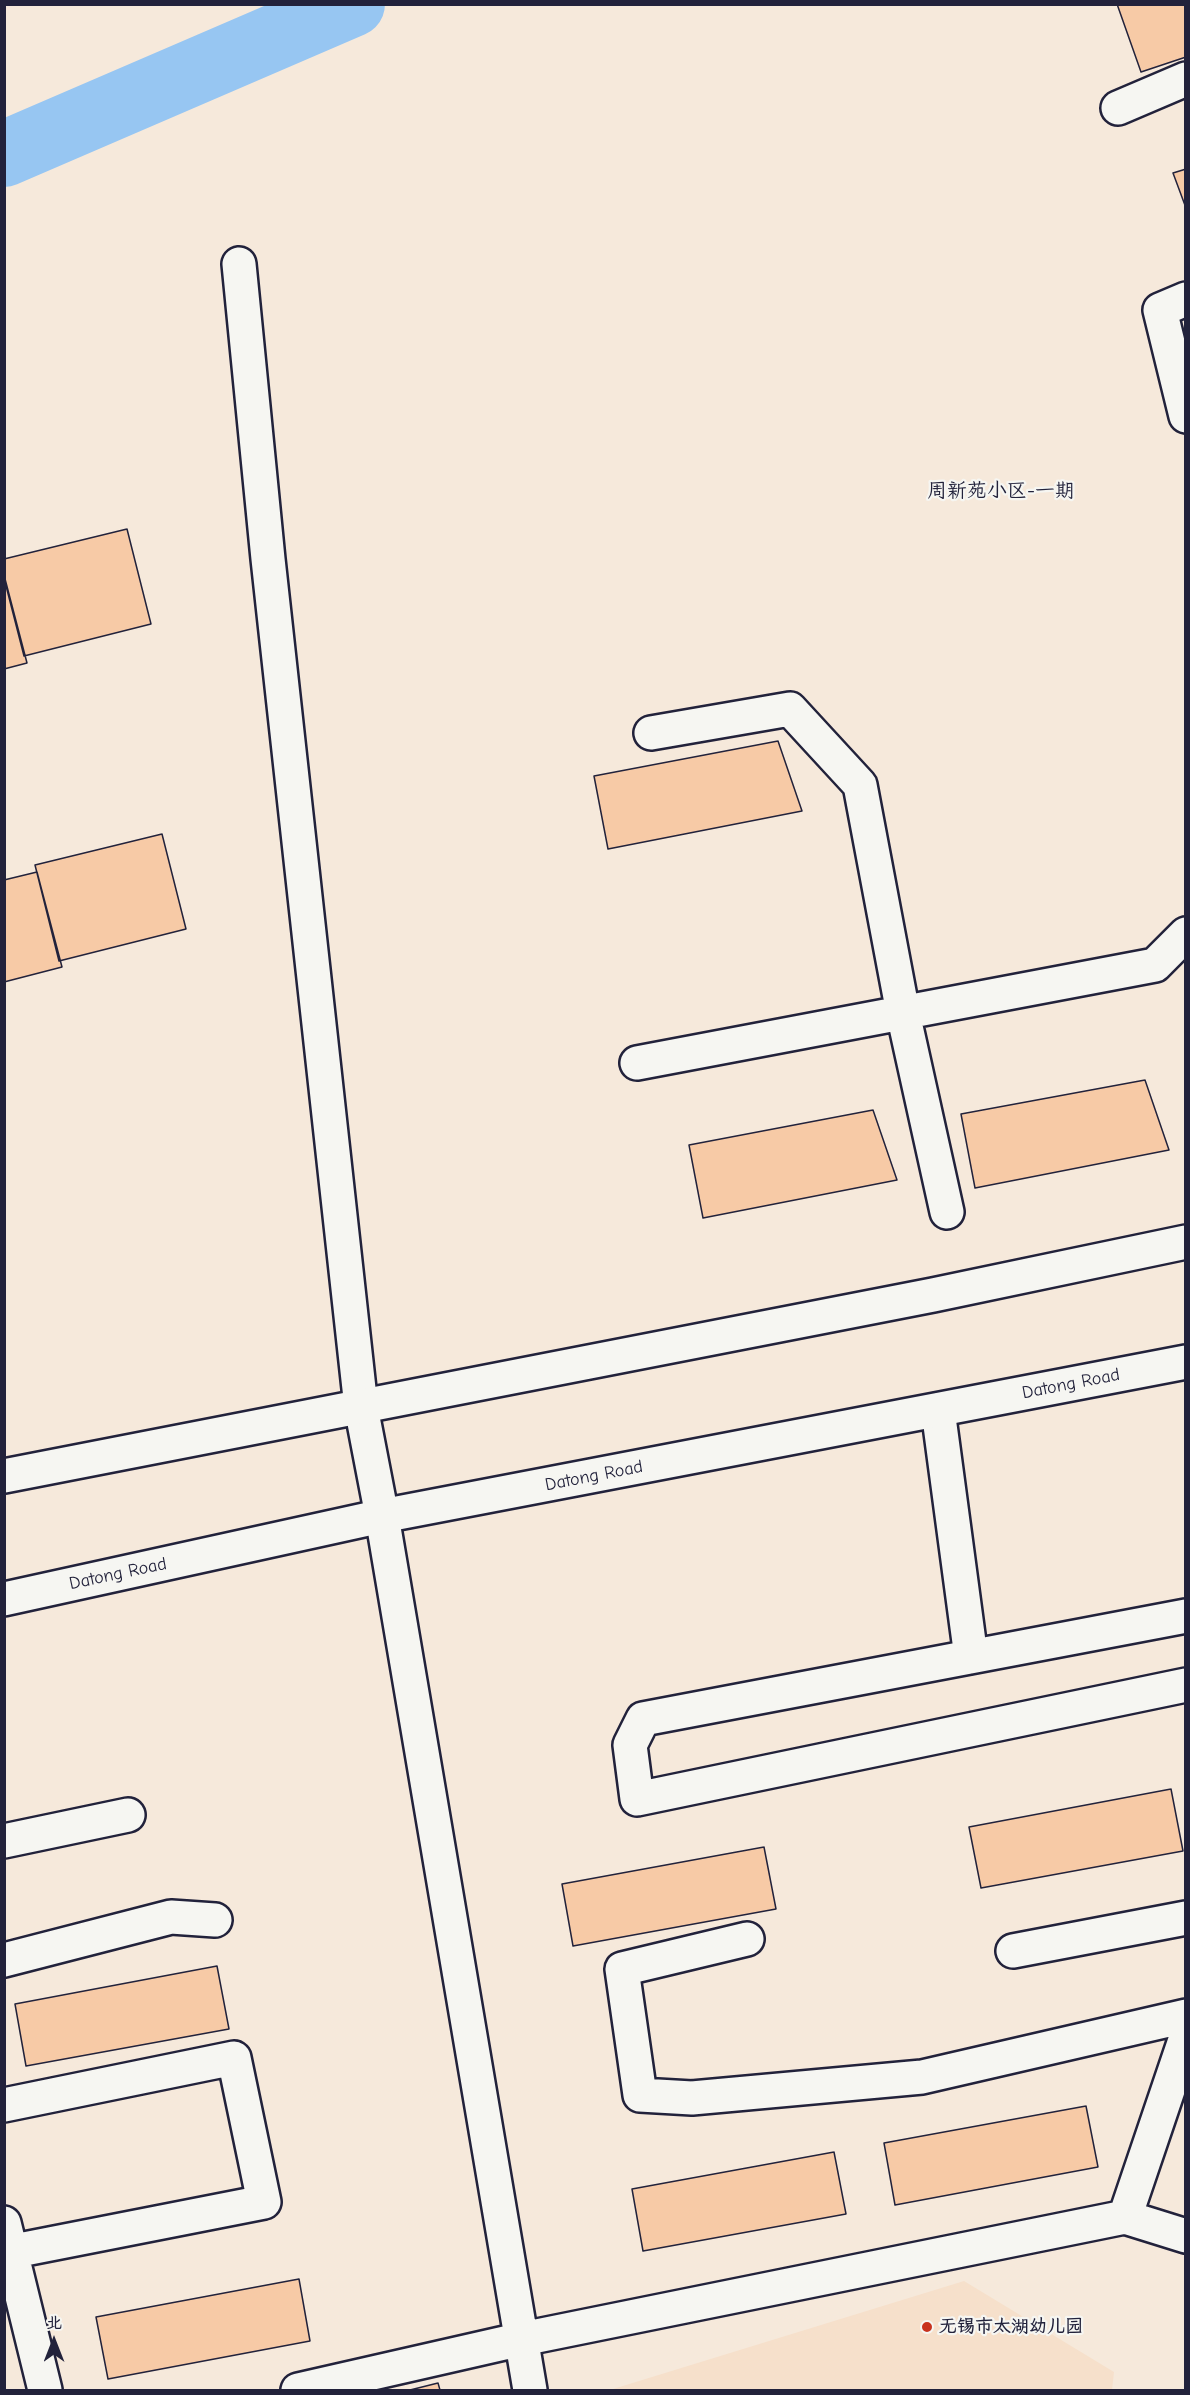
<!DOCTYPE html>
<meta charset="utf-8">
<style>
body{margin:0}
#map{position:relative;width:1190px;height:2395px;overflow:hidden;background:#f6e9db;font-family:"Comic Neue","LXGW WenKai TC",sans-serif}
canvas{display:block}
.frame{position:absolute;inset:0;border:6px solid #22223b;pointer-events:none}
.north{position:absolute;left:24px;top:2311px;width:60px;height:60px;-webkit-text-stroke:4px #f6f6f2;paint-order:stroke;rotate:0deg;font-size:16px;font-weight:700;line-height:24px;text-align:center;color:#22223b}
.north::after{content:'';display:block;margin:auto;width:21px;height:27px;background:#22223b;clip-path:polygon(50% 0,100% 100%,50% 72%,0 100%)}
</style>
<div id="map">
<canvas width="1190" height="2395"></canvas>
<div class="frame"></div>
<div class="north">北</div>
</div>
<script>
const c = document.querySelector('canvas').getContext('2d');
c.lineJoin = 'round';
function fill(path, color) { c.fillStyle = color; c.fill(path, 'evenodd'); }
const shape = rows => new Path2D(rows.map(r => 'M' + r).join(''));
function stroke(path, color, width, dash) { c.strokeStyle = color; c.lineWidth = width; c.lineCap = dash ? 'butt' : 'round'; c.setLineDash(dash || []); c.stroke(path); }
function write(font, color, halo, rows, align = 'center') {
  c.font = font + ' "Comic Neue","LXGW WenKai TC",sans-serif'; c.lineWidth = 4.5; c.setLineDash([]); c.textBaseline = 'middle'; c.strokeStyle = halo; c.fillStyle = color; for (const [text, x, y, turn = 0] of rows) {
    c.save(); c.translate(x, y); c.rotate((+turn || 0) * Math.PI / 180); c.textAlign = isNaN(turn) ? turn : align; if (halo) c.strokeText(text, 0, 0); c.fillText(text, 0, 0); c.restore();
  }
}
fill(shape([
 [964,2281,1114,2372,1112,2390,614,2390,613,2389]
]), '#f6e0cb');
stroke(shape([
 [4,154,352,4]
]), '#97c6f2', 66);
const building = shape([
 [1117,4,1186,4,1186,57,1141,72,1117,4],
 [1186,169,1186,208,1173,173,1186,169],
 [127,529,151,624,24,656,4,578,4,559,127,529],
 [4,575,27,663,4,669,4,575],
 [778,741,802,811,608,849,594,776,778,741],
 [162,834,186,929,59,961,35,865,162,834],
 [37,872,62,967,4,982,4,880,37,872],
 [1145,1080,1169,1150,975,1188,961,1114,1145,1080],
 [873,1110,897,1180,703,1218,689,1145,873,1110],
 [1171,1789,1183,1851,981,1888,969,1827,1171,1789],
 [764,1847,776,1909,573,1946,562,1884,764,1847],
 [217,1966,229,2029,26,2066,15,2004,217,1966],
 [1086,2106,1098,2167,895,2205,884,2143,1086,2106],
 [834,2152,846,2214,643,2251,632,2189,834,2152],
 [299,2279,310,2341,108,2379,96,2317,299,2279],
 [438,2383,440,2390,410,2390,438,2383]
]);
fill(building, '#f7caa6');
stroke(building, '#22223b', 1.5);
const street = shape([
 [1118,108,1186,79],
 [239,264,268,559,361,1407,382,1516,530,2390],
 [1186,299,1160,310,1186,416],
 [651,733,790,709,860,785,903,1013,947,1212],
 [637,1063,1155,965,1186,934],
 [938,1410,971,1657],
 [1186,1616,643,1719,630,1745,637,1799,1186,1685],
 [4,1841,128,1815],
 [747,1939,622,1969,640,2095,692,2098,922,2077,1186,2016],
 [1013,1951,1186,1918],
 [4,1960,171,1917,215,1920],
 [4,2105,234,2058,264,2202,4,2253],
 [1125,2217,1186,2037],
 [4,2223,45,2390],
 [298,2390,522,2339,1125,2217,1186,2236]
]);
const secondary = shape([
 [4,1476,933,1295,1186,1242],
 [4,1599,382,1516,1186,1362]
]);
stroke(street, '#22223b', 38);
stroke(secondary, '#22223b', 38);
stroke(street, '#f6f6f2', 33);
stroke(secondary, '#f6f6f2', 33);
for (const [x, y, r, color] of [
 [927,2327,6,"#c8321e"]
]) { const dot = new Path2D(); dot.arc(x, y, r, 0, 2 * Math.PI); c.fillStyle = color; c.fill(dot); stroke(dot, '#f6f6f2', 2); }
write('18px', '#22223b', '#f6f6f2', [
 ["Datong Road",1071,1384,-11],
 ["Datong Road",594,1476,-11],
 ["Datong Road",118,1574,-12]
]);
write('bold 18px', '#22223b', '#f6f6f2', [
 ["无锡市太湖幼儿园",939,2327]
], 'left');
write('20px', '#22223b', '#f6f6f2', [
 ["周新苑小区-一期",1001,491]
]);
</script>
